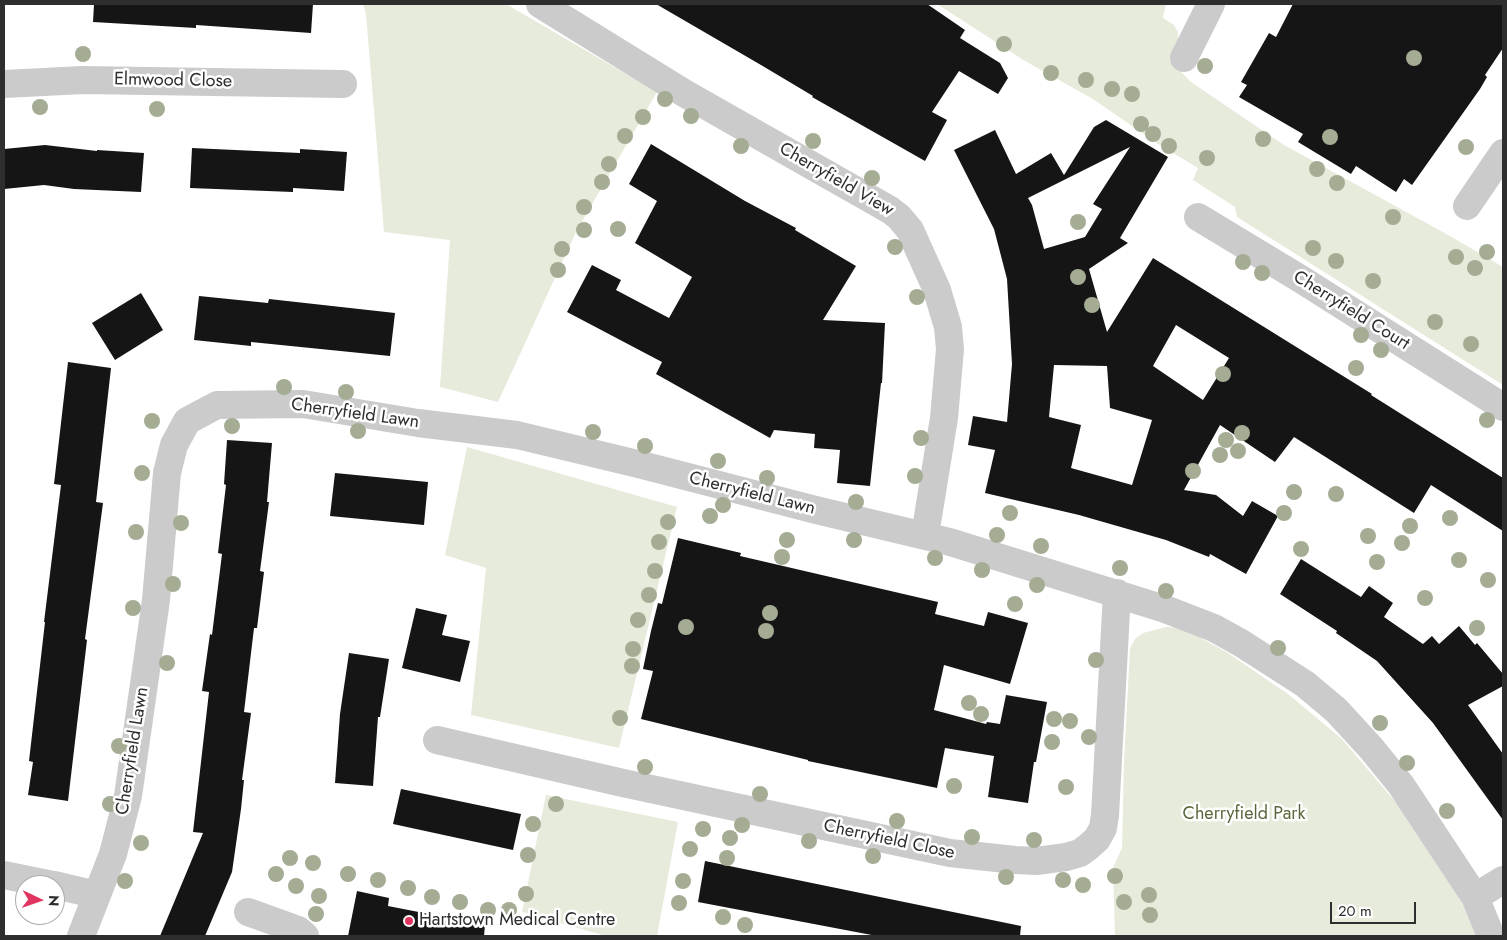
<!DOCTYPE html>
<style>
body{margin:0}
#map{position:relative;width:1507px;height:940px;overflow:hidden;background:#fff;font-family:Jost,sans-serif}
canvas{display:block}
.frame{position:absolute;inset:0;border:5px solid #2e2e2e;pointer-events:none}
.north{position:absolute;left:15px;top:875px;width:50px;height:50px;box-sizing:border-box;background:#fff;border:1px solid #ababab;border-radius:50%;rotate:93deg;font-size:14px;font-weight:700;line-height:20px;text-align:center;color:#2e2e2e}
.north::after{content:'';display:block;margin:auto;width:18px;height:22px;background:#e03560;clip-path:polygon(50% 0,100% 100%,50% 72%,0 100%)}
.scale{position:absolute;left:1330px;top:902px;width:86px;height:22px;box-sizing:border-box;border:2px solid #2e2e2e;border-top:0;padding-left:6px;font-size:15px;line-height:18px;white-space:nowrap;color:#2e2e2e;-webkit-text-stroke:4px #fff;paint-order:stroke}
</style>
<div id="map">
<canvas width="1507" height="940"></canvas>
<div class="frame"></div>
<div class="north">N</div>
<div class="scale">20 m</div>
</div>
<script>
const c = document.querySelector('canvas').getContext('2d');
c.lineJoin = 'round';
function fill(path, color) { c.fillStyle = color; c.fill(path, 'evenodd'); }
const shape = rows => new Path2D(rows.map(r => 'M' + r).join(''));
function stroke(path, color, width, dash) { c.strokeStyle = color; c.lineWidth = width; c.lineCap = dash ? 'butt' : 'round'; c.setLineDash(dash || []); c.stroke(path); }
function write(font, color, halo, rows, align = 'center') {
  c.font = font + ' Jost,sans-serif'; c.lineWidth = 5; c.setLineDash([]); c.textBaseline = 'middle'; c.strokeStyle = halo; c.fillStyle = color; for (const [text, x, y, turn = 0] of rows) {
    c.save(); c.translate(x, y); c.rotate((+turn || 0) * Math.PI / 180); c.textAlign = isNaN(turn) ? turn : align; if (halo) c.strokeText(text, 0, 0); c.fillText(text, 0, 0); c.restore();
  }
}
fill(shape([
 [363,4,506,4,657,92,576,232,498,402,440,387,450,240,384,232,366,14],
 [937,4,1166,4,1163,18,1174,25,1178,32,1178,40,1170,61,1191,82,1284,145,1450,236,1503,267,1503,385,1237,217,1235,207,1193,180,1198,168,1158,144,1093,99,1025,61],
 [467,447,677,507,619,748,471,715,486,568,445,555],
 [1166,627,1183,628,1228,653,1288,694,1342,739,1398,805,1449,881,1465,909,1476,936,1115,936,1113,868,1122,848,1124,763,1130,648,1135,639,1143,633],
 [546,795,678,822,657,936,606,936,522,912]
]), '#e7ebdc');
fill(shape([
 [94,4,313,4,311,33,196,25,196,28,93,22],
 [656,4,927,4,965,30,960,38,1000,63,1008,78,998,94,959,71,932,112,947,120,925,161,812,97,813,96,761,65],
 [1293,4,1503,4,1503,48,1485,75,1487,77,1480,89,1412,185,1404,179,1396,192,1356,166,1351,174,1298,142,1303,134,1239,97,1247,85,1241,82,1269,33,1276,37],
 [1106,120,1168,157,1120,238,1128,243,1089,269,1107,332,1153,258,1372,394,1371,395,1503,478,1503,531,1431,485,1414,513,1294,437,1275,462,1220,425,1184,490,1216,495,1243,516,1252,501,1278,516,1246,574,1210,554,1209,557,1166,540,1079,515,985,493,995,450,968,445,973,416,1007,422,1012,364,1007,279,994,229,954,150,995,130,1016,174,1051,153,1064,175,1094,127],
 [1130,147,1093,204,1102,209,1085,237,1044,249,1032,205,1028,198],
 [1176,325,1229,358,1203,400,1153,366],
 [1054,365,1107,366,1110,408,1152,420,1132,485,1071,468,1081,425,1049,417],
 [651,144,745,201,796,228,795,230,856,266,823,320,885,323,882,383,881,383,870,486,837,483,840,450,814,448,815,434,774,430,770,438,656,374,662,362,567,312,592,265,621,280,616,290,669,318,692,277,635,243,657,201,629,184],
 [45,145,97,151,97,150,144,153,141,192,74,189,44,185,4,189,4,149],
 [192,148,300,153,300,149,347,152,344,191,293,188,293,192,190,188],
 [141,293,163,330,115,360,92,323],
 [199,296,268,303,269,299,395,313,390,356,251,342,251,346,194,340],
 [68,362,111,368,96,502,103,503,85,639,87,640,68,801,28,795,33,762,29,761,45,622,44,622,61,485,54,484],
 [227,440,272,443,267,502,269,502,260,571,264,572,257,628,254,628,244,712,251,713,242,780,244,780,241,809,232,872,205,936,160,936,203,833,193,832,209,692,202,691,210,634,212,635,222,554,218,553,226,485,224,484],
 [335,473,428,482,424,525,330,516],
 [678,538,741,553,740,556,938,602,935,614,984,626,988,612,1028,623,1010,684,944,665,934,710,986,724,987,722,1000,724,1006,695,1047,702,1036,762,1034,762,1028,803,988,797,994,756,945,748,937,788,808,761,808,760,641,719,653,671,643,669,651,631,658,603,662,604],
 [1301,559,1361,597,1369,586,1393,603,1384,617,1423,644,1432,636,1439,644,1459,626,1475,645,1477,643,1503,674,1503,686,1468,705,1503,754,1503,820,1433,723,1377,661,1336,633,1337,631,1280,594],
 [416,608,447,615,442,635,470,641,460,682,402,668],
 [349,653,389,659,380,717,378,717,373,786,335,783,340,714],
 [401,789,521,814,513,850,393,824],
 [705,861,1021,926,1020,936,877,936,698,902],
 [357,891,389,898,388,906,485,925,484,936,348,936]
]), '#151515');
stroke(shape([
 [540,4,684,93,890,210,899,217,910,230,937,290,948,327,950,349,944,418,925,535],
 [1184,58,1211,4],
 [4,84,83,80,343,84],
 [1467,206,1503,153],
 [1198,217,1299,278,1503,407],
 [437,740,623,783,950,853,1015,860,1036,861,1066,857,1080,853,1088,847,1097,839,1103,828,1105,815,1117,593],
 [4,875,53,885],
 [55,885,97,895],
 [1475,897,1503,880],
 [248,912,298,930,305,936],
 [81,936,113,854,128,796,156,600,167,473,174,445,187,421,217,405,303,404,418,423,517,435,638,464,816,510,950,542,1165,609,1214,628,1241,643,1305,684,1336,710,1371,748,1401,785,1475,897,1491,936]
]), '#cbcbcb', 28);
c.fillStyle = '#a4ac94';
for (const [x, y] of [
 [1004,44],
 [83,54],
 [1414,58],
 [1205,66],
 [1051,73],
 [1086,80],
 [1112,89],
 [1132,94],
 [665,99],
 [40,107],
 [157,109],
 [691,116],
 [643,117],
 [1141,124],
 [1153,134],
 [625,136],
 [1330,137],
 [1263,139],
 [813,141],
 [741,146],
 [1169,146],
 [1466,147],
 [1207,158],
 [609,164],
 [1317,169],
 [872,178],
 [602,182],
 [1337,183],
 [584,207],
 [1393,217],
 [1078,222],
 [618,229],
 [584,230],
 [895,247],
 [1313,248],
 [562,249],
 [1487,252],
 [1456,257],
 [1336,261],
 [1243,262],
 [1475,268],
 [558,270],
 [1262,273],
 [1078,277],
 [1373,281],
 [917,297],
 [1092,305],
 [1435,322],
 [1361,335],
 [1471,344],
 [1381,350],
 [1356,368],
 [1223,374],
 [284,387],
 [346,392],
 [1487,420],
 [152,421],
 [232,426],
 [358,431],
 [593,432],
 [1242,433],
 [921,438],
 [1226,440],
 [645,446],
 [1238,451],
 [1220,455],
 [718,461],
 [1193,471],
 [142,473],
 [915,476],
 [767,478],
 [1294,492],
 [1336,494],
 [856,502],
 [723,505],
 [1010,513],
 [1284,513],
 [710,516],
 [1450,518],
 [668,522],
 [181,523],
 [1410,526],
 [136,532],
 [997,535],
 [1368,536],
 [787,540],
 [854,540],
 [659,542],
 [1402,543],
 [1041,546],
 [1301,549],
 [782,557],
 [935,558],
 [1459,560],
 [1377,562],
 [1120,568],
 [982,570],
 [655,571],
 [1488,580],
 [173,584],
 [1037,585],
 [1166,591],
 [649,595],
 [1425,598],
 [1015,604],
 [133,608],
 [770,613],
 [638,620],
 [686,627],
 [1477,628],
 [766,631],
 [1278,648],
 [633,649],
 [1096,660],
 [167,663],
 [632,666],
 [969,703],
 [981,714],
 [620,718],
 [1054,719],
 [1070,721],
 [1380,723],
 [1089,737],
 [1052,742],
 [119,746],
 [1407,763],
 [645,767],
 [954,786],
 [1066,787],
 [760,794],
 [110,804],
 [556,804],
 [1447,811],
 [897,821],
 [533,824],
 [742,825],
 [703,829],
 [972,837],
 [730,838],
 [1034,840],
 [809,841],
 [141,843],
 [690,849],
 [528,855],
 [873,856],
 [290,858],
 [727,858],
 [313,863],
 [276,874],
 [348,874],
 [1115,876],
 [1006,877],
 [378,880],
 [1063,880],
 [125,881],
 [683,881],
 [1083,885],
 [296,886],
 [408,888],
 [526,894],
 [1149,895],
 [319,896],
 [432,897],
 [460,902],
 [1124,902],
 [679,903],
 [488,910],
 [509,910],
 [316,914],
 [1150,915],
 [723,917],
 [745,925]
]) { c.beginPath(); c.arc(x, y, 8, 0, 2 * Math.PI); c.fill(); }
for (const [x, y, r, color] of [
 [409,921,5,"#e03560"]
]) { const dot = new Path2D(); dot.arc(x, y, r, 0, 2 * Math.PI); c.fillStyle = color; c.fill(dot); stroke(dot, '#fff', 2); }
write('18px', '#2e2e2e', '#fff', [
 ["Elmwood Close",173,81,1],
 ["Cherryfield View",836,180,30],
 ["Cherryfield Court",1351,311,32],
 ["Cherryfield Lawn",355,414,8],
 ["Cherryfield Lawn",752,494,14],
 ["Cherryfield Lawn",133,751,-81],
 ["Cherryfield Close",889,840,12]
]);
write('18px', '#59693d', '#fff', [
 ["Cherryfield Park",1244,815]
]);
write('18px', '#2e2e2e', '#fff', [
 ["Hartstown Medical Centre",419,921]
], 'left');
</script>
